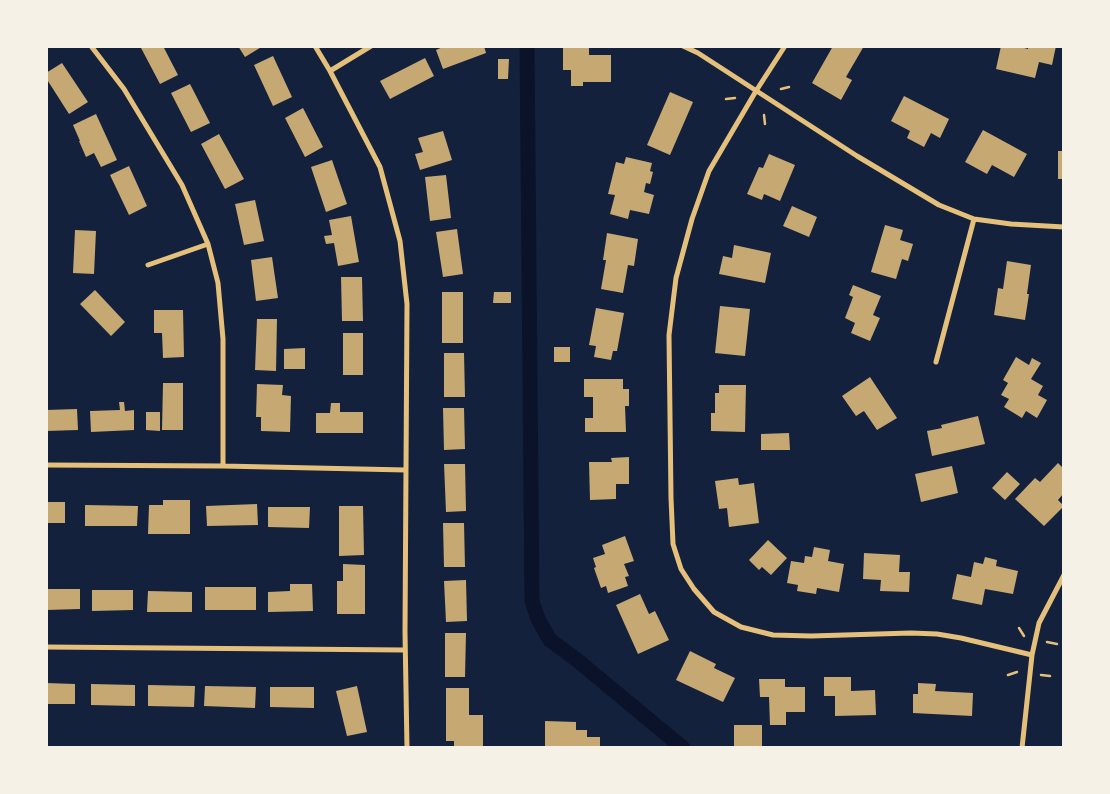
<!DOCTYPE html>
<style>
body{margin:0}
#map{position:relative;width:1110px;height:794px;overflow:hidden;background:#14213d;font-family:"IBM Plex Sans",sans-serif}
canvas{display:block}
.frame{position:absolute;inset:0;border:48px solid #f6f1e7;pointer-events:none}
</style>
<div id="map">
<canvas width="1110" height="794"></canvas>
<div class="frame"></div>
</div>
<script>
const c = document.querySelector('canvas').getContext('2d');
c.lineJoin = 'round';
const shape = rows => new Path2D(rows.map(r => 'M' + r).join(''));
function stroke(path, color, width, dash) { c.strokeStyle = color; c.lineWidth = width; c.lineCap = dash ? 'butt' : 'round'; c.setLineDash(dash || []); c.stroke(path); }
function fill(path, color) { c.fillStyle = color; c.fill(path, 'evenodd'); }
stroke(shape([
 [527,46,532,601,538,619,550,640,577,660,683,748]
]), '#0b132b', 15);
fill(shape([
 [140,46,163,46,178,75,160,84],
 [238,46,263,46,245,57],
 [445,46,484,46,486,53,443,69,436,50],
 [589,46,589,55,611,55,611,82,583,82,583,86,571,86,571,70,563,70,563,47],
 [833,46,864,46,846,77,852,80,841,100,812,83],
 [1001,46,1017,46,1028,49,1028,46,1056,46,1052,65,1039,62,1035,78,996,69],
 [273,56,292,97,273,106,254,65],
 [425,58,434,76,390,99,380,81],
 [498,59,509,59,508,79,498,79],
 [62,63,88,102,69,114,46,78,46,73],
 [190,84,210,123,191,132,171,93],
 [670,92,693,102,670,155,647,145],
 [904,96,949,119,940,138,931,133,924,147,907,138,910,131,891,121],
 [303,108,323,147,305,157,285,118],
 [96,114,117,160,101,167,94,153,86,157,79,141,80,141,73,125],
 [983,130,1027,154,1014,177,992,165,987,174,965,162],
 [443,131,452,160,420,170,415,154,423,152,418,138],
 [219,134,244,179,225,189,201,144],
 [1058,151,1064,151,1064,179,1058,179],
 [769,154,795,165,780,201,764,194,762,200,747,194,759,167,763,168],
 [626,157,652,163,650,171,653,172,650,184,646,183,644,192,654,195,649,214,630,210,628,219,610,214,615,195,608,194,616,162,624,164],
 [332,160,347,204,326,212,311,167],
 [129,166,147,206,129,215,110,175],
 [446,175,451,218,430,221,425,177],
 [255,200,264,241,244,245,235,204],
 [792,206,817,217,809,237,783,226],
 [351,216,359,262,338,266,334,243,326,244,324,236,332,235,329,220],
 [885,225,903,230,900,240,913,244,908,261,902,259,896,279,871,272],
 [457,229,463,274,443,277,436,232],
 [75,230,96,231,94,274,73,273],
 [607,233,638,239,634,266,628,265,623,293,601,289,606,260,603,260],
 [734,245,771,253,765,283,719,274,723,256,732,258],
 [272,257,278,298,256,301,251,260],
 [1007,261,1031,265,1027,294,1029,294,1025,320,994,315,998,288,1003,289],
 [341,277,362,277,363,321,342,321],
 [853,285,881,296,873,315,880,318,870,341,851,333,855,323,845,318,853,297,849,295],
 [95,290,125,322,111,336,80,304],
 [442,292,463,292,463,343,442,343],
 [494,292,511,292,511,303,493,303],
 [720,306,750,309,745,356,715,353],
 [596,308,624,313,617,351,613,351,611,360,594,357,596,346,589,345],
 [154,310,183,310,184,357,163,358,162,333,154,333],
 [257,319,277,319,276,371,255,370],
 [343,333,363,333,363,375,343,375],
 [554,347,570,347,570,362,554,362],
 [305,348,305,369,284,369,284,349],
 [444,353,464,353,465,397,444,397],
 [1016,357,1029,365,1032,358,1041,363,1031,379,1043,386,1038,395,1047,400,1037,418,1026,411,1022,418,1004,407,1009,399,1001,395,1008,383,1003,380],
 [870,377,897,418,877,430,864,411,856,416,842,396],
 [584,379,623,379,623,389,629,389,629,406,625,406,626,432,585,432,585,418,593,418,593,397,584,397],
 [163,383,183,383,183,430,162,430],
 [257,384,283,385,282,395,291,396,290,432,261,431,261,417,256,417],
 [719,385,746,385,745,432,711,431,711,413,715,413,715,393,719,393],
 [119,402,124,402,125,411,134,410,134,430,91,432,90,411,120,410],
 [331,403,340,403,340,412,363,412,363,433,316,433,316,413,330,413],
 [443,408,464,408,465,449,444,450],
 [77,409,78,430,46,431,46,410],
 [146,412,160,412,160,431,146,430],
 [978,416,985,444,932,456,927,431,942,428,941,425],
 [789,433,790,450,761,450,761,434],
 [629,457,629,484,616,484,616,499,590,500,589,462,612,462,611,458],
 [1058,463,1064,469,1064,493,1058,500,1064,506,1044,526,1015,499,1035,478,1040,482],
 [444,464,465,464,466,511,446,512],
 [952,466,958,493,921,502,915,474],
 [1007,472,1020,484,1005,500,992,488],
 [738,478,739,485,754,483,759,523,729,527,727,508,719,509,715,481],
 [163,500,190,500,190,534,148,534,149,505,163,505],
 [46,502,65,502,65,523,46,523],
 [257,504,258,525,207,526,206,506],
 [85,505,138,506,137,526,85,526],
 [339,506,363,506,364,555,339,556],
 [268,507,310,507,309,528,268,527],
 [443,523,464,523,465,567,444,567],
 [625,536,634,561,624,564,629,576,625,577,628,586,608,593,606,586,601,588,594,568,596,567,593,558,605,554,602,545],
 [768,540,787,558,771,575,762,567,759,570,749,560],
 [814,547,830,550,828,561,844,564,839,592,817,588,816,594,797,591,798,585,787,583,791,561,804,563,805,556,812,557],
 [864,553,900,555,899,572,910,572,909,592,880,591,881,580,863,579],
 [985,557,997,560,996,566,1018,571,1013,594,985,589,982,605,952,599,957,574,971,577,974,562,983,564],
 [343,564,365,565,365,614,337,614,337,581,343,581],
 [466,580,467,621,446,622,444,581],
 [290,584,312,584,313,611,268,612,268,592,290,591],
 [205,587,256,587,256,610,205,610],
 [46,589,80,589,80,609,46,610],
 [92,590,133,590,133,610,92,611],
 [148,591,192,592,192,612,147,612],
 [640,594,649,614,655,611,669,640,638,654,616,605],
 [445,633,466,633,465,677,445,677],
 [690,651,716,664,714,668,735,678,723,702,676,680],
 [824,677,851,677,851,691,875,690,876,715,835,716,835,696,824,696],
 [759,679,785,679,785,687,805,687,805,712,786,712,786,725,770,725,769,697,760,697],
 [46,683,75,684,75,704,46,704],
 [918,683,936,684,935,691,973,693,972,716,913,713,913,694,918,694],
 [91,684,135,685,135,706,91,705],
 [148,685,195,686,194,707,148,706],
 [205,686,256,687,255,708,204,706],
 [357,686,367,732,347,736,336,691],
 [270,687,314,687,314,708,270,707],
 [446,688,469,688,469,715,483,715,483,748,454,748,454,741,446,741],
 [545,721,576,722,576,730,587,730,587,737,600,737,600,748,545,748],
 [734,725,762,725,762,748,734,748]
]), '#c6a872');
stroke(shape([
 [781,89,789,87],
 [726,99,735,98],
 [764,115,765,124],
 [1019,628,1024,636],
 [1047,642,1057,644],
 [1008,675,1017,672],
 [1041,675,1050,676]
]), '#e5c07b', 2.5);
stroke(shape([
 [91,46,124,89,182,185,208,244,218,283,223,339,223,466],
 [315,46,330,71,380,167,400,241,407,304,405,632,407,748],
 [683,46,698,53,857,156,939,205,974,219,1011,224,1064,227],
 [785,46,756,91,709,171,692,219,676,278,669,335,671,498,673,544,681,569,694,589,714,612,741,627,773,635,811,636,911,633,937,634,961,638,1032,655],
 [330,71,371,46],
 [148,265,208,244],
 [936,362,974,219],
 [46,465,223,466,406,470],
 [46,647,405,650],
 [1022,748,1032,655,1039,623,1064,575]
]), '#e5c07b', 5);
</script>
